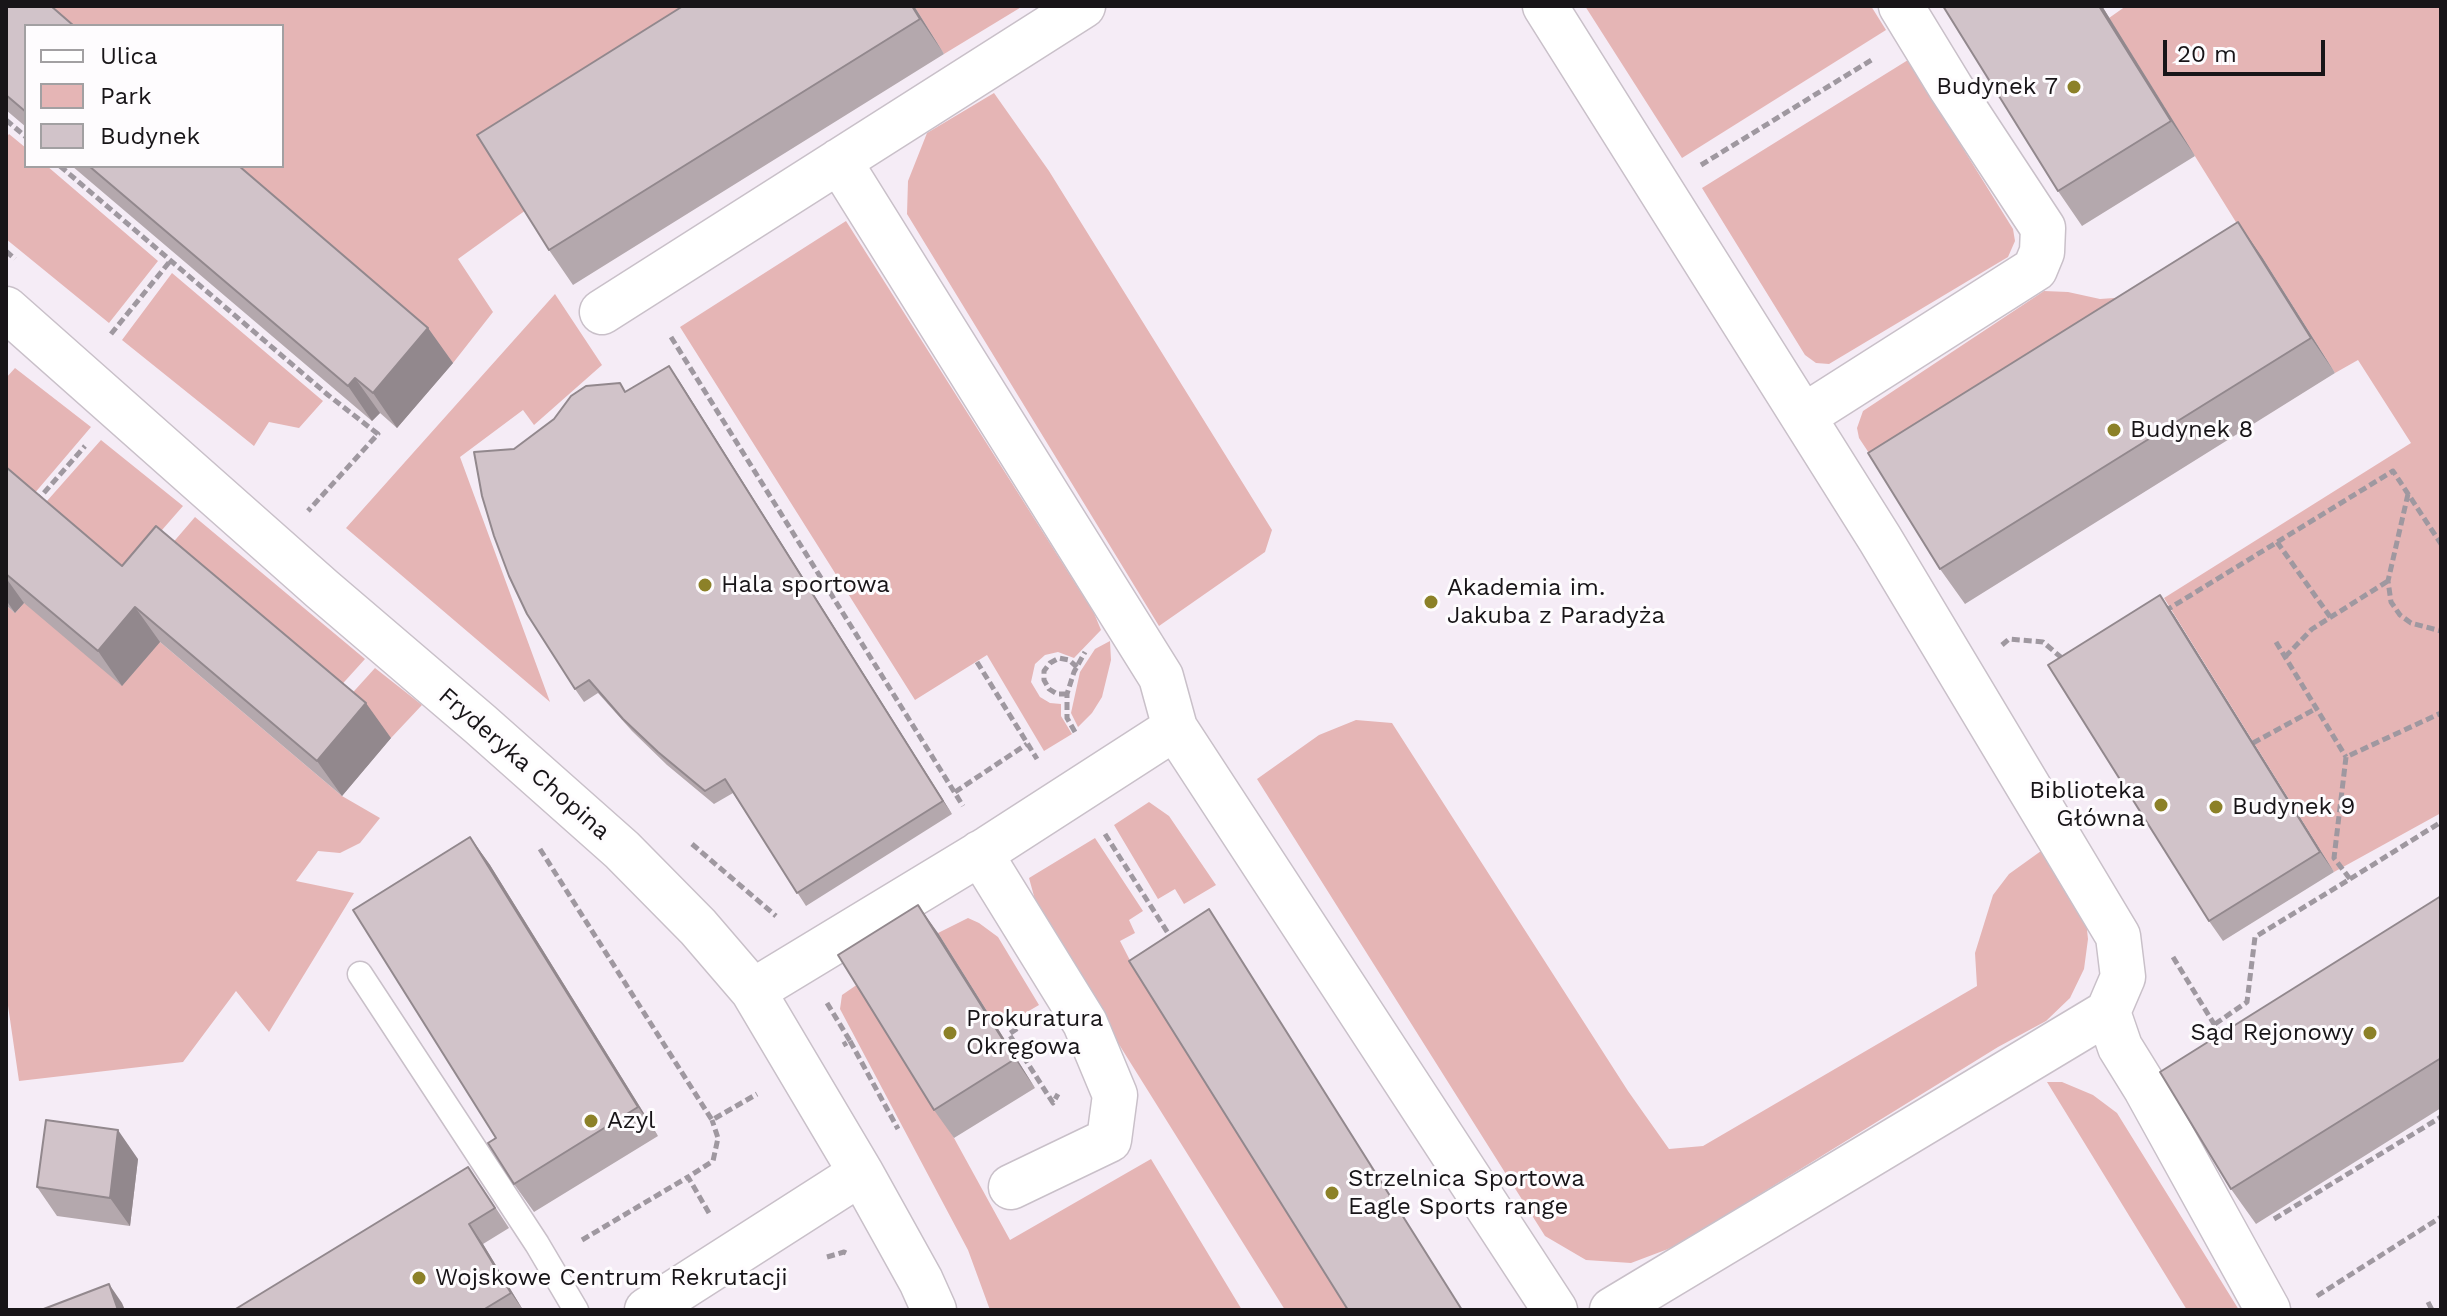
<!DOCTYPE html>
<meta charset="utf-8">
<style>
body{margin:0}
#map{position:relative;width:2447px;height:1316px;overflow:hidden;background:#f5ecf6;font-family:"Work Sans",sans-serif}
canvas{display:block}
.frame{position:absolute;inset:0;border:8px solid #181518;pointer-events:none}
.legend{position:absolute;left:24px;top:24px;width:260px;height:144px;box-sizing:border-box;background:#fefcfe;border:2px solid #a2a0a2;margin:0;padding:10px 14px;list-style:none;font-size:24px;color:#181518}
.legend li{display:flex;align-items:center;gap:16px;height:40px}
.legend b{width:40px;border:2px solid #a2a0a2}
.scale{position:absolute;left:2163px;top:40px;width:162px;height:36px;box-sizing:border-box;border:4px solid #181518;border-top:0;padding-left:10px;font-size:24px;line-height:28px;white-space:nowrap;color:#181518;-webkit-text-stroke:6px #fefcfe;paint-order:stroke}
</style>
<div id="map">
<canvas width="2447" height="1316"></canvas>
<div class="frame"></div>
<ul class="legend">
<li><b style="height:10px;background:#fff"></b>Ulica</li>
<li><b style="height:22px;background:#e5b5b5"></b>Park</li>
<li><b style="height:22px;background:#d1c3c9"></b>Budynek</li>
</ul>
<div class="scale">20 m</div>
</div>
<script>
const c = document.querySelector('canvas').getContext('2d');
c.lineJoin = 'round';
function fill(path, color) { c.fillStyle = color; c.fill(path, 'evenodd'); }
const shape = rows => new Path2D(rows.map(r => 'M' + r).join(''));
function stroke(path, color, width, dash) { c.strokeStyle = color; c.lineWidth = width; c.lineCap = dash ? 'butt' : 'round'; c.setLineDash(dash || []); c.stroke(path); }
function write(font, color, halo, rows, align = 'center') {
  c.font = font + ' "Work Sans",sans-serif'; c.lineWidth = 6; c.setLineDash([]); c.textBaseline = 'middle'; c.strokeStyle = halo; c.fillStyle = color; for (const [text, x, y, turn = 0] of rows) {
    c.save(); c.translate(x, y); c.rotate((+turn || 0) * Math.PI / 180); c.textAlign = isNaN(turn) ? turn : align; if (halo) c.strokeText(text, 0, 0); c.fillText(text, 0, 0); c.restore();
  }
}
fill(shape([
 [6,6,764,6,526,210,458,259,493,312,453,363,222,166,282,166,282,26,26,26,6,52],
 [914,6,1023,6,944,54],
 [1585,6,1871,6,1886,30,1682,158],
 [2126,6,2441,6,2441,813,2334,872,2164,598,2411,443,2358,360,2335,373,2262,257,1892,488,1859,438,1857,428,1863,411,2044,291,2068,292,2100,299,2128,297,2239,227,2109,18],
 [1908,60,2013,229,2015,241,2008,257,1829,364,1816,363,1805,355,1702,188],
 [994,93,1049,171,1272,530,1265,552,1159,626,907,214,908,181,927,133],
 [9,134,26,148,26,166,47,166,158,261,109,323,6,239,6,138],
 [846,221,1094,613,1101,630,1074,658,1058,652,1045,655,1035,664,1031,682,1040,697,1050,703,1061,704,1061,716,1072,734,1044,751,987,655,915,700,680,327],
 [172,273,323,401,299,428,269,422,254,446,122,340],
 [555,294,602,365,534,425,523,410,460,457,550,702,346,528],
 [15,368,91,427,28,501,6,482,6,378],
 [101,440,183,506,120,578,39,510],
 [195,517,365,659,336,691,133,589],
 [24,603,160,642,342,796,380,818,360,843,340,853,318,851,296,881,354,893,269,1032,236,991,183,1062,19,1081,6,992,6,605,15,613],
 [1110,641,1111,660,1102,697,1092,713,1078,727,1071,713,1080,672,1095,649],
 [375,668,422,705,391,738,346,700],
 [1356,720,1392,723,1628,1091,1669,1149,1703,1146,1977,986,1975,953,1993,895,2009,874,2041,851,2085,911,2088,939,2084,969,2070,998,2046,1021,1998,1047,1676,1246,1631,1263,1586,1260,1545,1236,1257,779,1319,735],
 [1149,802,1169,816,1216,885,1184,904,1175,889,1158,899,1114,825],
 [1095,838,1143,911,1129,920,1135,933,1120,941,1136,972,1349,1310,1285,1310,1040,918,1029,878],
 [968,918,979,923,998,937,1039,1005,998,1029,938,933],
 [858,984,954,1138,1010,1240,1151,1159,1242,1310,990,1310,968,1250,840,1009,842,995],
 [2047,1082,2062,1082,2093,1095,2117,1113,2239,1310,2187,1310]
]), '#e5b5b5');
const service = shape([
 [360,974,537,1244,576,1310]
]);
const minor = shape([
 [1545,6,1880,539,2118,936,2123,977,2108,1012,2120,1047,2146,1089,2268,1310],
 [839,161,1161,677,1175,728,1555,1310],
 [6,309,322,589,480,724,622,850,698,927,753,991,861,1173,921,1281,934,1310],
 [602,312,1083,6],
 [1804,416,2035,269,2042,252,2043,228,1951,88,1901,6],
 [980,853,1085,1023,1115,1095,1109,1140,1011,1187],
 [753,991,989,848,1175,728],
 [647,1310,861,1173],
 [1612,1310,2108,1012]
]);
stroke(service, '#c9c0c9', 27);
stroke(minor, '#c9c0c9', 47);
stroke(shape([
 [6,120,26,137],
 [1701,165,1873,59],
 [60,166,328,395,378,434,308,511],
 [6,251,15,259],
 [111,334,171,260],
 [671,337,963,806],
 [2408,494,2388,581,2391,602,2400,615,2411,623,2441,631],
 [36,502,85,446],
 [2277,542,2331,618],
 [2165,611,2393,471,2441,544],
 [2276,642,2346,757],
 [2002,645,2009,639,2043,642,2063,659],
 [2285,657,2312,629,2388,581],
 [977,662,1037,759],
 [1067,694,1057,694,1049,689,1044,680,1044,671,1050,663,1059,658,1069,660,1077,667],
 [1075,732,1067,718,1067,694,1074,672,1085,652],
 [2253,743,2317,708],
 [955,792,1027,744],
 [1105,834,1173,941],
 [692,844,776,916],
 [540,849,712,1120,757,1094],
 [2350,879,2441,822],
 [2173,957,2222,1037],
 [827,1003,850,1041,843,1045],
 [1027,1022,1009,1034,1053,1103,1058,1094],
 [2215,1024,2247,1002,2255,937,2350,879,2334,858,2346,757,2441,713],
 [850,1041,898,1129],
 [709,1213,688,1177,713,1161,718,1138,712,1120],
 [2274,1219,2441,1117],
 [582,1240,688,1177],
 [827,1257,844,1252,848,1254],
 [2317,1296,2441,1217],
 [2428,1302,2432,1310]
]), '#9f98a0', 5, [8, 4]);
stroke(service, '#fff', 24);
stroke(minor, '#fff', 44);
fill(shape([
 [6,6,26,26,26,127,6,110],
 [683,6,914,6,944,54,573,285,549,250],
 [2102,6,2195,156,2082,226,2058,191],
 [72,166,239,166,428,328,453,363,397,428,380,413,372,421],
 [2262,257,2335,373,1965,604,1940,569],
 [678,379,952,814,806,906,733,793,714,804,667,765,632,731,598,693,584,702,575,689,514,449,626,392],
 [6,467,122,566,391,738,342,796,160,642,122,686,24,603,15,613,6,605],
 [2160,595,2174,615,2334,872,2223,941,2209,921],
 [470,837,490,865,658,1136,534,1212,514,1184,496,1138],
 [2441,896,2441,1108,2256,1224,2231,1189],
 [938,933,1035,1088,954,1138,934,1110],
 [138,1159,130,1226,57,1216,37,1187],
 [482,1187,509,1228,483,1244,523,1310,234,1310]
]), '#b4a8ad');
fill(shape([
 [912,6,914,6,944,54,920,19],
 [2099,6,2102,6,2195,156,2171,121],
 [2238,222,2262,257,2335,373,2311,338],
 [428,328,453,363,397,428,373,393],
 [669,366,678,379,952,814,943,801],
 [355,378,380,413,372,421,348,386],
 [6,578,24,603,15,613,6,600],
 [2160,595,2174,615,2334,872,2320,852],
 [135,607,160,642,122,686,98,651],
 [366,703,391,738,342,796,317,761],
 [470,837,490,865,658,1136,638,1107],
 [918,905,938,933,1035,1088,1015,1059],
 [118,1130,138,1159,130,1226,110,1198],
 [469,1224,483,1244,523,1310,511,1293],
 [109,1284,122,1303,125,1310,118,1310]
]), '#92888d');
const building = shape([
 [6,6,51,6,74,26,26,26,26,112,6,95,6,6],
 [683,6,912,6,920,19,549,250,477,135,683,6],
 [1943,6,2099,6,2171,121,2058,191,1943,6],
 [89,166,239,166,428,328,373,393,355,378,348,386,89,166],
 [2238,222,2311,338,1940,569,1868,453,2238,222],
 [669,366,943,801,797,893,725,779,705,791,658,752,623,719,589,680,575,689,527,614,509,576,494,536,482,496,474,452,514,449,554,419,571,396,586,386,620,383,625,392,669,366],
 [6,467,122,566,156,526,366,703,317,761,135,607,98,651,6,574,6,467],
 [2160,595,2320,852,2209,921,2048,665,2160,595],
 [470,837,638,1107,514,1184,488,1143,496,1138,353,910,470,837],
 [2441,896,2441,1058,2231,1189,2160,1072,2441,896],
 [918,905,1015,1059,934,1110,838,955,918,905],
 [1209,909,1462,1310,1348,1310,1129,961,1209,909],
 [46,1120,118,1130,110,1198,37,1187,46,1120],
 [468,1167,495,1208,469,1224,511,1293,483,1310,234,1310,468,1167],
 [109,1284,118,1310,41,1310,109,1284]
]);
fill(building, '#d1c3c9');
stroke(building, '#92888d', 2);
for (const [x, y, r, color] of [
 [2074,87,8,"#8c8128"],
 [2114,430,8,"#8c8128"],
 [705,585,8,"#8c8128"],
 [1431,602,8,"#8c8128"],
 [2161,805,8,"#8c8128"],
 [2216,807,8,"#8c8128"],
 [950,1033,8,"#8c8128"],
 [2370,1033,8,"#8c8128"],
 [591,1121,8,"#8c8128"],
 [1332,1193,8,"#8c8128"],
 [419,1278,8,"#8c8128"]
]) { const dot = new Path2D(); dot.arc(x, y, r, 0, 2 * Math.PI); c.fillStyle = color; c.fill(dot); stroke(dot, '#fefcfe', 3); }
write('24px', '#181518', '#fefcfe', [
 ["Budynek 7",2058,87,"right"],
 ["Budynek 8",2130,430],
 ["Hala sportowa",721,585],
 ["Akademia im.",1447,588],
 ["Jakuba z Paradyża",1447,616],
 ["Biblioteka",2145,791,"right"],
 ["Główna",2145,819,"right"],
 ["Budynek 9",2232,807],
 ["Prokuratura",966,1019],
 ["Okręgowa",966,1047],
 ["Sąd Rejonowy",2354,1033,"right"],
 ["Azyl",607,1121],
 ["Strzelnica Sportowa",1348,1179],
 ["Eagle Sports range",1348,1207],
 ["Wojskowe Centrum Rekrutacji",435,1278]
], 'left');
write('24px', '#181518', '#fefcfe', [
 ["Fryderyka Chopina",524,764,41]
]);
</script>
